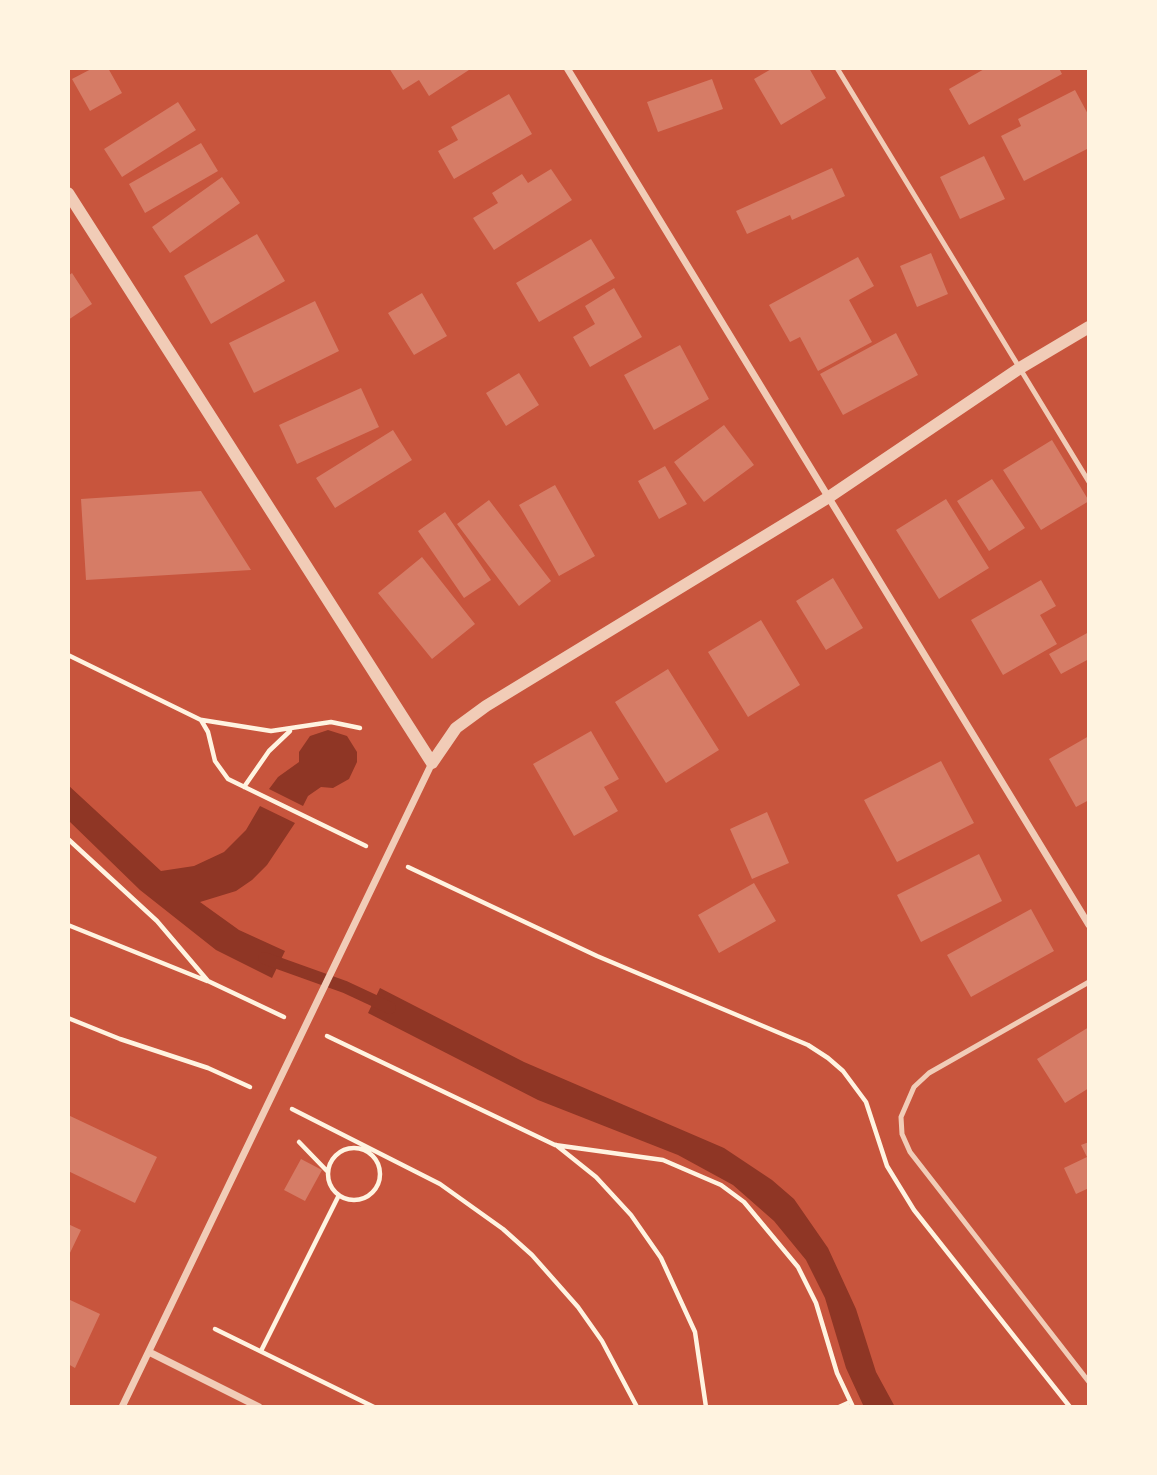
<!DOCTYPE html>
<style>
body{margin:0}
#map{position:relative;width:1157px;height:1475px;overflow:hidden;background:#c8553d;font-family:Quicksand,sans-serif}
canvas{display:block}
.frame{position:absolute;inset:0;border:70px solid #fff3e0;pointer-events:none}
</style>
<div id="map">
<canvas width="1157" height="1475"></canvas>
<div class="frame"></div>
</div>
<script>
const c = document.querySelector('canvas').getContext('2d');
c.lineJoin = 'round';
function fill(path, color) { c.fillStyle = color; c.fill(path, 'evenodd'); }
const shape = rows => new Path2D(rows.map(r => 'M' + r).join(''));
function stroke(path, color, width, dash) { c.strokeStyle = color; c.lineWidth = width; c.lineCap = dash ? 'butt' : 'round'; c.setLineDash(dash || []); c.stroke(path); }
fill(shape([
 [328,730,347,736,357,752,357,762,349,779,333,788,321,787,308,796,303,806,269,789,278,777,299,762,299,752,310,736],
 [68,785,161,871,194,866,224,852,246,830,260,806,295,823,267,865,252,880,236,891,200,902,239,930,285,951,272,978,216,950,140,890,68,820],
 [380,988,524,1062,724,1148,772,1180,794,1199,828,1248,856,1309,876,1372,895,1407,864,1407,846,1368,825,1298,806,1260,774,1221,733,1185,678,1155,538,1100,368,1013]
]), '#8f3625');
stroke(shape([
 [264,958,345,987,390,1008]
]), '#8f3625', 12);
fill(shape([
 [93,68,108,68,122,93,90,111,72,79],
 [389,68,472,68,429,96,419,80,403,90],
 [773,68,809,68,826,98,781,125,754,79],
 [986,68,1059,68,1062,74,969,125,949,89],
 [712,79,723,109,658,132,647,102],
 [1075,90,1089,116,1089,148,1024,181,1001,136,1021,126,1018,119],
 [509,94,532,134,454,179,438,151,458,140,451,127],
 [178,102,196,130,122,177,104,149],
 [201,143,218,171,145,213,129,184],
 [984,156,1005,199,960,219,940,177],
 [832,168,845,196,792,220,790,215,747,234,736,211],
 [551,169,572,200,494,250,473,218,498,203,492,193,522,174,528,183],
 [222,177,240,203,170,253,152,227],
 [257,234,285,281,211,324,184,276],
 [591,239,615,278,539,322,516,283],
 [931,253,948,294,917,307,900,266],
 [858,257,874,286,849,300,872,342,818,371,800,337,790,342,769,305],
 [72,273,92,304,68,320,68,276],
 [614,288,642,337,590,367,573,337,595,324,585,306],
 [422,293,447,336,414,355,388,313],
 [315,301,339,351,254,393,229,343],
 [896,333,918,375,843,415,820,374],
 [680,345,709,399,654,430,624,375],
 [519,373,539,405,506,426,486,393],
 [361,388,379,427,297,464,279,425],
 [724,425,754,465,704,502,674,462],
 [393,430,412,460,335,508,316,478],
 [1052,440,1089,501,1041,530,1003,470],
 [665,466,687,504,659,519,638,481],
 [992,479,1025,528,989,551,957,501],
 [555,485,595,556,559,576,519,505],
 [201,491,251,570,86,580,81,499],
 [946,499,989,568,939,599,896,530],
 [489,500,551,581,519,606,457,524],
 [445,512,491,580,464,598,418,531],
 [422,557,475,624,432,659,378,593],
 [833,578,863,628,826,650,796,601],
 [1041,580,1056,606,1040,615,1057,644,1003,675,971,620],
 [761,620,800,685,748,717,708,652],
 [1089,632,1089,659,1061,674,1049,654],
 [668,669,719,750,666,783,615,702],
 [591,731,619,779,604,787,618,811,574,836,533,764],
 [1089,736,1089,800,1076,807,1049,759],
 [941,761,974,823,897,862,864,800],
 [767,812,789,863,752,879,730,829],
 [979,854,1002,901,921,942,897,895],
 [754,883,776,921,719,953,698,915],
 [1031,909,1054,951,971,997,947,955],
 [1089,1027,1089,1088,1065,1103,1037,1059],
 [68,1115,157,1157,135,1203,68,1171],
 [1089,1142,1089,1188,1076,1194,1064,1168,1087,1157,1081,1145],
 [301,1159,322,1170,305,1201,284,1190],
 [68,1224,81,1230,68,1257],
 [68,1299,100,1314,75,1368,68,1364]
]), '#d67c66');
stroke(shape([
 [68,655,201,720,208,732,215,761,228,779,366,846],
 [202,720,271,731,331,722,360,728],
 [244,787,269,751,290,731],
 [68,839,157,921,208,981,284,1017],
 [408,867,597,956,808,1045,828,1058,843,1071,866,1102,887,1166,914,1210,1070,1407],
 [68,925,207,981],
 [68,1018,120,1039,208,1068,250,1087],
 [327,1036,555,1145,663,1160,721,1185,744,1202,798,1267,816,1303,837,1373,853,1407],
 [292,1109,440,1184,503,1229,532,1255,578,1307,602,1341,637,1407],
 [299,1142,328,1172],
 [556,1145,596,1177,631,1215,661,1258,695,1332,706,1407],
 '328 1174a26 26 0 1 1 52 0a26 26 0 1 1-52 0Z',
 [215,1329,374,1407],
 [261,1351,339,1195],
 [839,1407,850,1402]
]), '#fff3e0', 4.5);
stroke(shape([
 [837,68,1089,482],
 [1089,982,929,1073,914,1087,901,1117,902,1134,910,1152,1089,1382]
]), '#f1ccb7', 5);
stroke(shape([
 [567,68,1089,925],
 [149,1352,259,1407],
 [122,1407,432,763]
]), '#f1ccb7', 7);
stroke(shape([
 [68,193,432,763,456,728,486,706,829,497,1020,368,1089,327]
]), '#f1ccb7', 12);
</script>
